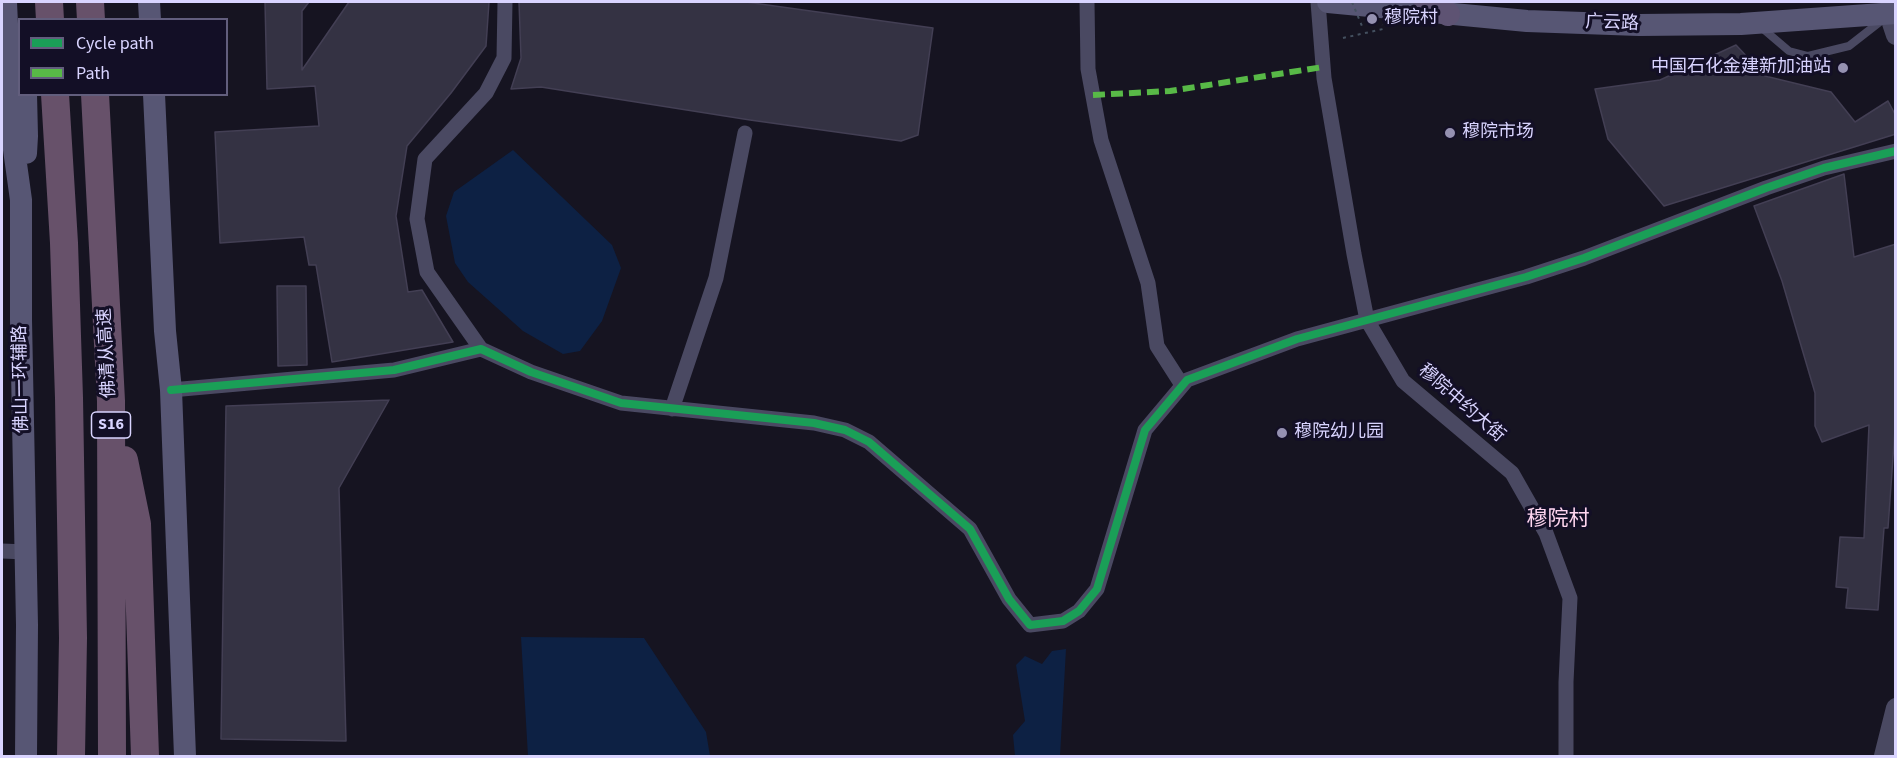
<!DOCTYPE html>
<meta charset="utf-8">
<style>
body{margin:0}
#map{position:relative;width:1897px;height:758px;overflow:hidden;background:#161421;font-family:"Source Sans 3",sans-serif}
canvas{display:block}
.frame{position:absolute;inset:0;border:3px solid #d9d4ff;pointer-events:none}
.legend{position:absolute;left:18px;top:18px;width:210px;height:78px;box-sizing:border-box;background:#130f26;border:2px solid #625e7d;margin:0;padding:8px 10px;list-style:none;font-size:18px;color:#d9d4ff}
.legend li{display:flex;align-items:center;gap:12px;height:30px}
.legend b{width:30px;border:2px solid #625e7d}
</style>
<div id="map">
<canvas width="1897" height="758"></canvas>
<div class="frame"></div>
<ul class="legend">
<li><b style="height:8px;background:#1a9f57"></b>Cycle path</li>
<li><b style="height:8px;background:#58b947"></b>Path</li>
</ul>
</div>
<script>
const c = document.querySelector('canvas').getContext('2d');
c.lineJoin = 'round';
function fill(path, color) { c.fillStyle = color; c.fill(path, 'evenodd'); }
const shape = rows => new Path2D(rows.map(r => 'M' + r).join(''));
function stroke(path, color, width, dash) { c.strokeStyle = color; c.lineWidth = width; c.lineCap = dash ? 'butt' : 'round'; c.setLineDash(dash || []); c.stroke(path); }
function write(font, color, halo, rows, align = 'center') {
  c.font = font + ' "Source Sans 3","Noto Sans SC",sans-serif'; c.lineWidth = 6; c.setLineDash([]); c.textBaseline = 'middle'; c.strokeStyle = halo; c.fillStyle = color; for (const [text, x, y, turn = 0] of rows) {
    c.save(); c.translate(x, y); c.rotate((+turn || 0) * Math.PI / 180); c.textAlign = isNaN(turn) ? turn : align; if (halo) c.strokeText(text, 0, 0); c.fillText(text, 0, 0); c.restore();
  }
}
fill(shape([
 [513,150,612,245,621,268,602,321,580,351,563,354,523,331,468,282,455,263,446,216,454,192],
 [521,637,644,638,706,732,710,756,528,756],
 [1066,649,1060,756,1015,756,1013,735,1025,721,1016,665,1025,656,1042,664,1052,651]
]), '#0d2144');
const building = shape([
 [265,2,309,2,302,11,302,70,349,2,489,2,486,46,451,93,407,146,396,216,408,292,422,290,453,342,332,362,316,265,309,265,304,237,220,243,215,132,319,126,315,86,267,89,265,2],
 [519,2,746,2,933,28,918,135,901,141,750,120,541,87,511,89,521,58,519,2],
 [1736,45,1765,76,1831,92,1855,122,1888,101,1896,116,1896,134,1664,206,1608,139,1595,89,1660,80,1736,45],
 [1844,174,1854,257,1896,244,1896,415,1888,528,1884,528,1878,610,1846,608,1848,588,1836,587,1840,537,1864,538,1869,425,1822,442,1815,426,1815,393,1782,281,1754,206,1844,174],
 [277,286,306,286,307,365,278,366,277,286],
 [389,400,339,488,346,741,221,739,226,406,389,400]
]);
fill(building, '#343243');
stroke(building, '#433f54', 1.5);
stroke(shape([
 [1343,38,1383,29,1382,25]
]), '#44505f', 2, [3, 4.5]);
stroke(shape([
 [1762,28,1789,51,1808,56,1849,46,1881,21]
]), '#4a4962', 8);
stroke(shape([
 [1087,2,1088,69,1101,140,1148,283,1157,346,1182,385],
 [1318,2,1324,78,1354,254,1367,320,1403,381,1512,473,1546,533,1570,598,1566,682,1566,756],
 [481,349,427,272,417,219,425,159,486,93,504,58,505,2],
 [171,390,394,370,481,349,531,372,621,403,814,423,845,430,869,442,970,529,1009,599,1030,625,1063,621,1079,611,1097,589,1145,430,1187,380,1297,339,1526,277,1584,258,1766,188,1824,168,1896,151],
 [672,409,716,278,745,133],
 [2,551,26,552]
]), '#4a4962', 15);
stroke(shape([
 [1889,14,1896,35],
 [1884,756,1896,708]
]), '#4a4962', 20);
stroke(shape([
 [6,2,12,135,21,200,21,320,27,625,26,756],
 [149,2,150,20],
 [1328,2,1527,21,1639,25,1741,24,1896,13],
 [154,94,165,331,171,390,185,756],
 [26,153,27,136,26,94]
]), '#575674', 22);
stroke(shape([
 [1426,2,1448,14]
]), '#5e5373', 24);
stroke(shape([
 [49,2,50,20],
 [90,2,91,20],
 [55,94,64,243,69,398,73,638,71,756],
 [95,94,111,401,112,756],
 [124,460,137,524,145,756]
]), '#67516a', 28);
stroke(shape([
 [1352,2,1362,26]
]), '#44505f', 2, [3, 4.5]);
stroke(shape([
 [1093,95,1170,91,1323,67]
]), '#58b947', 6, [12, 6]);
stroke(shape([
 [171,390,394,370,481,349,531,372,621,403,814,423,845,430,869,442,970,529,1009,599,1030,625,1063,621,1079,611,1097,589,1145,430,1187,380,1297,339,1526,277,1584,258,1766,188,1824,168,1896,151]
]), '#1a9f57', 8);
for (const [x, y, r, color] of [
 [1372,19,6,"#9591b1"],
 [1843,68,6,"#9591b1"],
 [1450,133,6,"#9591b1"],
 [1282,433,6,"#9591b1"]
]) { const dot = new Path2D(); dot.arc(x, y, r, 0, 2 * Math.PI); c.fillStyle = color; c.fill(dot); stroke(dot, '#130f26', 2); }
for (const [x, y, w] of [
 [111,425,39]
]) { const box = new Path2D(); box.roundRect(x - w / 2, y - 13, w, 26, 4.5); c.fillStyle = '#130f26'; c.fill(box); stroke(box, '#d9d4ff', 1.5); }
write('bold 16px', '#d9d4ff', null, [
 ["S16",111,425]
]);
write('18px', '#d9d4ff', '#130f26', [
 ["穆院村",1384,19],
 ["中国石化金建新加油站",1831,68,"right"],
 ["穆院市场",1462,133],
 ["穆院幼儿园",1294,433]
], 'left');
write('18px', '#d9d4ff', '#130f26', [
 ["广云路",1612,24,2],
 ["佛清从高速",108,353,-93],
 ["佛山一环辅路",22,379,-91],
 ["穆院中约大街",1461,404,41]
]);
write('21px', '#ffd6f0', '#130f26', [
 ["穆院村",1558,520]
]);
</script>
